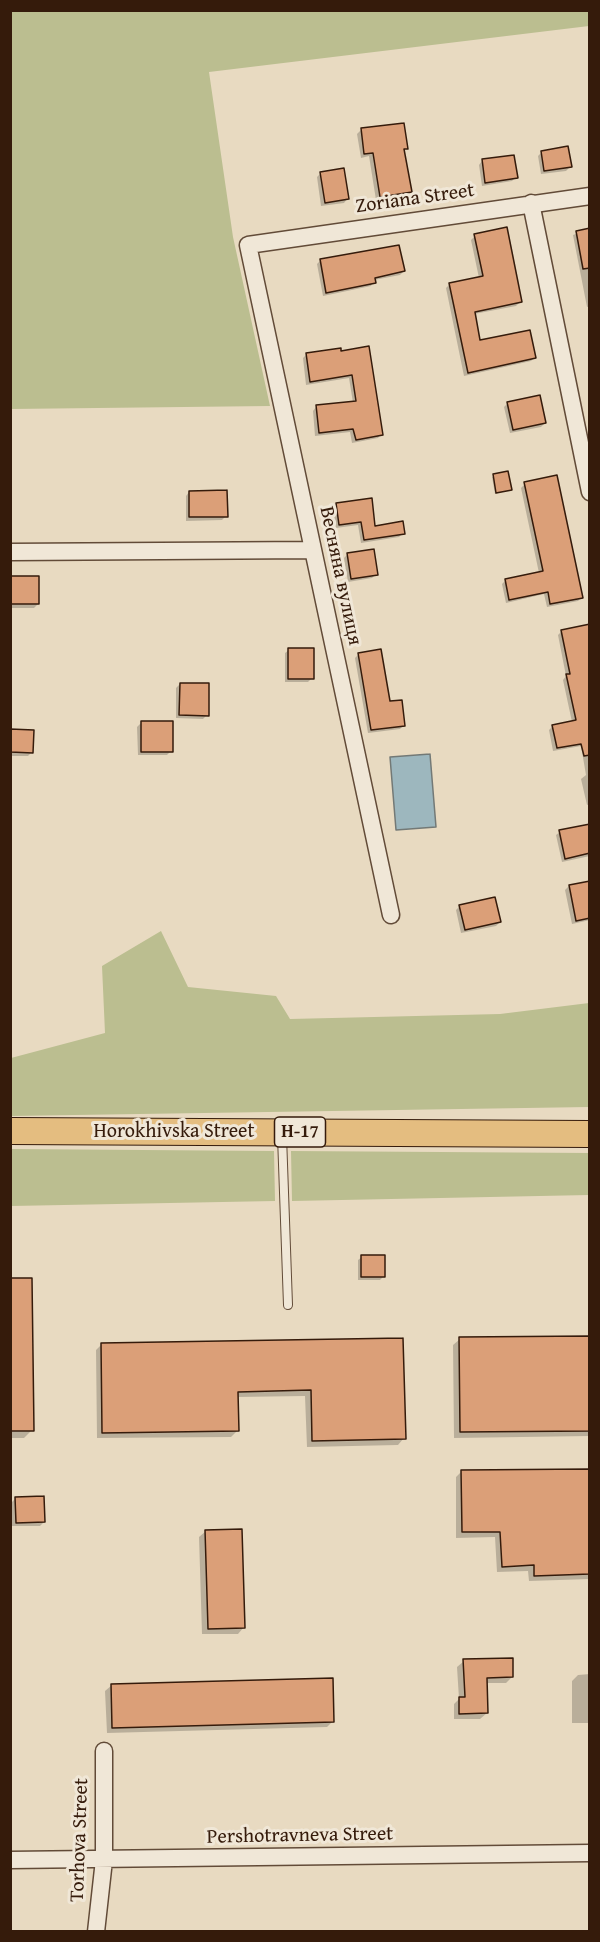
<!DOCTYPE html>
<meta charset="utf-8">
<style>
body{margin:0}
#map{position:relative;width:600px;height:1942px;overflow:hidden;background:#e8dac1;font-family:"Gentium Book Plus",serif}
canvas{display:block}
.frame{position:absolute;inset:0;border:12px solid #351b0b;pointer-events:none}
</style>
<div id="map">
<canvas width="600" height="1942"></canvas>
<div class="frame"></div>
</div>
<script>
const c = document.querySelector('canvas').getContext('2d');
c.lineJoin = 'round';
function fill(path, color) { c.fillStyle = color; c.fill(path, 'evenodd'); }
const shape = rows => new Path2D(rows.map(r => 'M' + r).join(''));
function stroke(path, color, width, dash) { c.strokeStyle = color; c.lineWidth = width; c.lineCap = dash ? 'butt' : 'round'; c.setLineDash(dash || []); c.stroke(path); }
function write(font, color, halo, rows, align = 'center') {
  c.font = font + ' "Gentium Book Plus",serif'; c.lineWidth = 6; c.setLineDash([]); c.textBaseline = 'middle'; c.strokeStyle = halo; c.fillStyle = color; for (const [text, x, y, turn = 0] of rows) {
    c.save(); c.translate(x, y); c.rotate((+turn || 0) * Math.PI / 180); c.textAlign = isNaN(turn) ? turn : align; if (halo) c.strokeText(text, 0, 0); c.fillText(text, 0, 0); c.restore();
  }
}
fill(shape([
 [589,10,589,26,209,72,233,237,270,406,11,409,11,11],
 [161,931,188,987,276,996,290,1019,500,1014,589,1003,589,1107,11,1116,11,1058,105,1033,102,966],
 [11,1149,274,1151,275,1201,11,1206],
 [291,1151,589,1153,589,1195,292,1201]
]), '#bbbe90');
const water = shape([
 [430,754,436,827,396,830,390,757,430,754]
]);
fill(water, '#9db7be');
stroke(water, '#737976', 1.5);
fill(shape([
 [361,130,406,148,403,151,410,192,406,196,376,200,369,156,361,158,357,134],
 [542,152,570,167,566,171,541,174,538,156],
 [482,161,516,177,512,181,482,186,479,165],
 [321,173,347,199,344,203,321,206,317,177],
 [590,229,590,306,587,307,573,235],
 [475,236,520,302,516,306,474,314,479,342,535,357,531,361,464,376,446,288,450,284,479,278,471,240],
 [321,260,404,271,400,275,374,280,371,286,323,296,317,264],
 [368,348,381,434,378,438,352,443,350,432,315,436,313,411,316,407,353,403,349,378,306,385,303,358,306,355,340,353],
 [508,403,545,423,541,427,510,433,504,407],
 [507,473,510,490,495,494,492,477],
 [525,484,582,597,578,601,547,607,544,594,506,603,502,584,506,580,539,573,521,488],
 [189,492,226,516,222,520,186,521,186,496],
 [337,504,374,527,403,533,399,537,361,543,358,525,336,528,333,508],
 [348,554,376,574,372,578,348,582,344,558],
 [10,578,38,604,34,608,10,608],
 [590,626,590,804,587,805,581,779,586,775,581,746,553,751,549,730,553,726,572,722,563,680,566,676,558,635,562,631],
 [289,650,312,678,308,682,285,682,285,653],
 [359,654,404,725,400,729,368,733,355,658],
 [180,684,207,715,203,719,176,718,176,688],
 [141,723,171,751,167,755,138,755,137,727],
 [10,731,32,752,28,756,10,756],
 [590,825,590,856,562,862,556,835,560,832],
 [590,882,590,920,572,924,565,890,569,886],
 [460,906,500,922,496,926,461,933,456,910],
 [362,1257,384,1276,380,1280,358,1280,358,1260],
 [10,1280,32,1430,24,1438,10,1438],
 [590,1338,590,1436,454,1438,453,1345,460,1339],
 [402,1339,404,1438,398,1445,307,1447,305,1396,237,1397,237,1431,231,1437,97,1438,96,1350,102,1344],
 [590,1470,590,1579,529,1581,528,1571,497,1572,495,1537,456,1538,456,1477,462,1471],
 [16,1498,44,1522,40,1526,12,1526,12,1502],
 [206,1531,244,1627,238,1634,202,1634,199,1537],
 [464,1661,512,1677,506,1683,486,1683,487,1713,480,1719,454,1719,454,1704,459,1699,457,1667],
 [590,1674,590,1723,572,1723,572,1681,578,1675],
 [112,1685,333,1721,327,1727,107,1733,105,1691]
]), '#0003');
const building = shape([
 [404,123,408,149,404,149,412,192,380,197,373,153,364,154,361,128,404,123],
 [568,146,572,167,544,171,541,151,568,146],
 [514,155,518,178,485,183,482,159,514,155],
 [344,168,349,199,325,203,320,172,344,168],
 [507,227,522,302,475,312,480,340,530,330,536,358,468,373,449,283,483,276,474,234,507,227],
 [590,228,590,268,583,269,576,231,590,228],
 [399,245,405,271,375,278,376,283,326,293,320,259,399,245],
 [369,346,383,435,356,440,353,429,319,433,316,405,356,401,352,375,310,382,306,353,341,348,341,351,369,346],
 [540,395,546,423,513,430,507,402,540,395],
 [508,471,512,490,496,493,493,474,508,471],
 [557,475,583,598,550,604,548,592,509,600,505,579,543,571,524,482,557,475],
 [227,490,228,517,189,517,189,491,227,490],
 [372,498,375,526,403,521,405,534,364,540,361,522,339,525,336,503,372,498],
 [374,549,378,575,351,579,347,553,374,549],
 [10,576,39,576,39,604,10,604,10,576],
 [590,624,590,755,584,756,581,744,557,748,552,725,576,720,566,674,570,674,561,630,590,624],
 [288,648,314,648,314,679,288,679,288,648],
 [381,649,390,701,402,700,405,726,371,730,358,653,381,649],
 [180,683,209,683,209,716,179,715,180,683],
 [141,721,173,721,173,752,141,752,141,721],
 [10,729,34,730,33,753,10,752,10,729],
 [590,824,590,853,565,859,559,830,590,824],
 [590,881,590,918,576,921,569,885,590,881],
 [495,897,501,922,465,930,459,905,495,897],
 [361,1255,385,1255,385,1277,361,1277,361,1255],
 [10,1278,32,1278,34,1431,10,1431,10,1278],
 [590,1336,590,1431,460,1432,459,1337,590,1336],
 [403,1338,406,1439,312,1441,311,1390,238,1392,239,1431,102,1433,101,1343,403,1338],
 [590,1469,590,1574,534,1576,534,1565,502,1567,500,1532,462,1532,461,1470,590,1469],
 [44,1496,45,1522,16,1523,15,1497,44,1496],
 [242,1529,245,1628,208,1629,205,1530,242,1529],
 [513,1658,513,1677,487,1678,488,1713,459,1714,459,1697,465,1697,463,1659,513,1658],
 [333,1678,334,1722,112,1728,111,1684,333,1678]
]);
fill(building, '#db9f78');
stroke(building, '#351b0b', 1.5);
const lane = shape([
 [282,1136,288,1305]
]);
const street = shape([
 [531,203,590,492],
 [10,552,313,550],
 [391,915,248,245,590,196],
 [10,1860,590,1853],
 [96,1932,104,1860,104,1751]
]);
const primary = shape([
 [10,1131,590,1134]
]);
stroke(lane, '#624b38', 10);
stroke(street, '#624b38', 19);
stroke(primary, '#351b0b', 28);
stroke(lane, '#f0e7d7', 8);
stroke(street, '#f0e7d7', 16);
stroke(primary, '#e4bd80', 26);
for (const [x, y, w] of [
 [300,1132,51]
]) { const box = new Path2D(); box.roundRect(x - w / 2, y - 15, w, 30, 4.5); c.fillStyle = '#f0e7d7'; c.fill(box); stroke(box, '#351b0b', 1.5); }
write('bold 18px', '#351b0b', null, [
 ["Н-17",300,1132]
]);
write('20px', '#351b0b', '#f0e7d7', [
 ["Zoriana Street",415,199,-8],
 ["Весняна вулиця",340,576,78],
 ["Horokhivska Street",174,1132],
 ["Pershotravneva Street",300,1836,-1],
 ["Torhova Street",80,1840,-88]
]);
</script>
